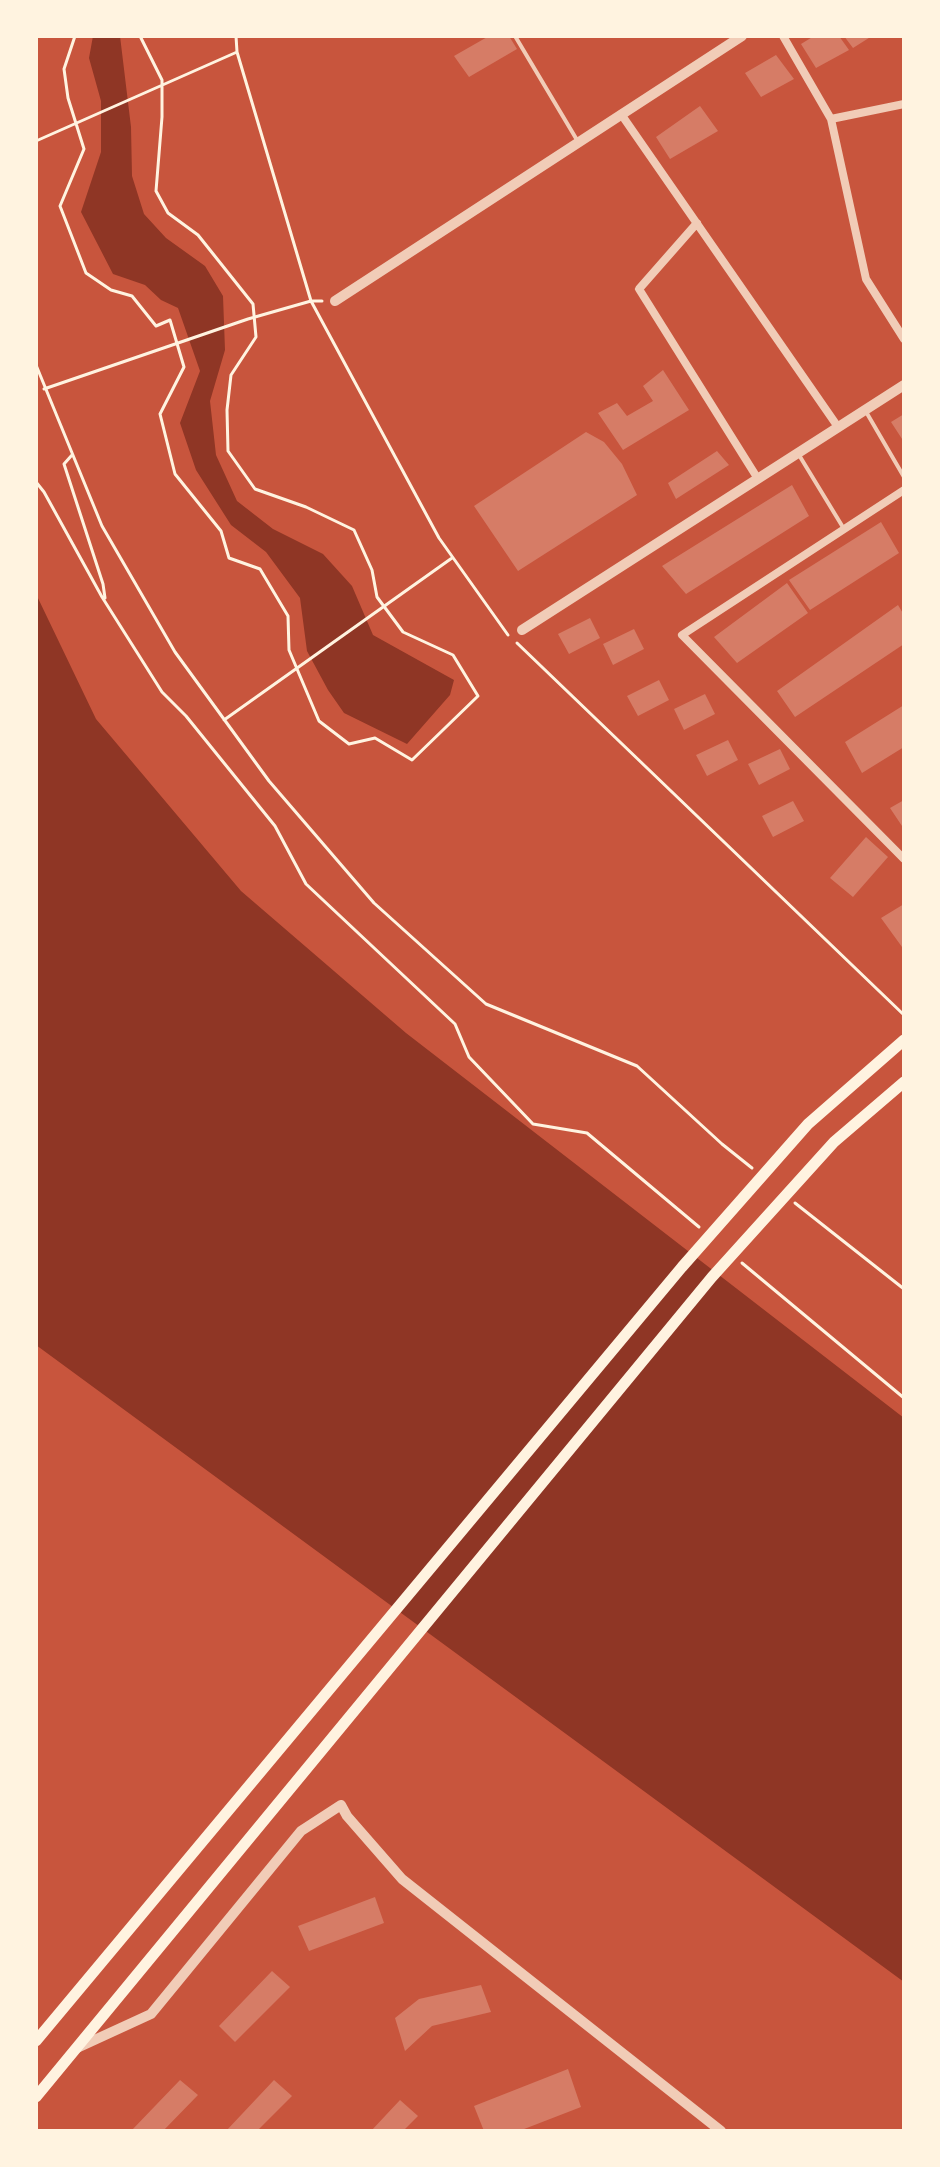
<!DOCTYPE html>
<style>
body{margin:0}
#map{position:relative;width:940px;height:2167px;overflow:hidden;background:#c8553d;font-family:"Nunito Sans",sans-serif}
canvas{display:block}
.frame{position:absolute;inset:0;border:38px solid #fff3e0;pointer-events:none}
</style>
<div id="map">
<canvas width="940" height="2167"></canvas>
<div class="frame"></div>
</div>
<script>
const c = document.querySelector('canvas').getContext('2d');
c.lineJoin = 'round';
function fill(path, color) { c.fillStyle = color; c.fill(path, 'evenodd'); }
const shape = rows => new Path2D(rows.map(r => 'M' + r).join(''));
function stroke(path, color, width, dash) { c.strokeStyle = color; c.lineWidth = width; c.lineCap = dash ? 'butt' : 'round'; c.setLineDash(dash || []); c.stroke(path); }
fill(shape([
 [93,36,120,36,131,127,132,176,144,214,166,238,205,266,223,296,225,350,210,401,216,455,237,501,273,529,323,554,352,586,373,635,454,680,450,695,407,744,344,713,328,690,307,651,300,598,266,552,231,525,196,470,180,423,200,371,178,308,161,300,145,285,113,274,81,212,101,152,101,101,89,58],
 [36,594,96,719,241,891,406,1033,904,1418,904,1982,36,1345]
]), '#8f3625');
fill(shape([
 [489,36,509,36,517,49,469,77,454,56],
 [814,36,839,36,849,50,816,68,801,44],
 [844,36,872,36,853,48],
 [776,55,794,79,761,97,745,73],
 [700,106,718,131,670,159,656,137],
 [663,370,689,410,623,450,598,413,617,403,627,416,653,401,643,386],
 [904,414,904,442,891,422],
 [586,432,604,442,622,464,637,495,518,571,474,506],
 [717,451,729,465,676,499,668,483],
 [792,485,809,516,686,594,662,566],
 [881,522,899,553,810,610,789,580],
 [787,583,808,613,737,663,714,637],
 [898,605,904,615,904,644,795,717,777,691],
 [590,618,600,638,569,654,558,634],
 [634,629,644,649,613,665,603,644],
 [659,680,669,700,638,716,627,696],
 [705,694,715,714,684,730,674,709],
 [904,705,904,747,862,773,845,742],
 [728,740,738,760,707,776,696,755],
 [780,749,790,769,759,785,748,764],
 [904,800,904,829,890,808],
 [793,801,804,821,773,837,762,816],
 [866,837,888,857,853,897,830,878],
 [904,904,904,946,902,947,881,918],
 [375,1897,384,1923,309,1951,298,1926],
 [272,1971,290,1987,235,2042,219,2026],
 [481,1985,491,2012,432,2026,405,2051,395,2018,419,1999],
 [568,2069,581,2107,519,2131,484,2131,474,2106],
 [180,2080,198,2095,163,2131,131,2131],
 [274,2080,292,2096,257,2131,226,2131],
 [400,2100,418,2116,403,2131,371,2131]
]), '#d67c66');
stroke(shape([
 [75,36,64,69,68,98,84,149,60,206,86,273,111,290,132,296,156,326,170,320,184,367,160,414,175,474,221,531,229,558,260,569,288,616,289,650,319,721,349,744,375,738,412,760,478,696,453,655,403,632,377,597,372,570,354,530,306,507,255,489,228,451,227,410,231,375,256,337,253,304,198,235,168,213,156,191,162,117,162,80,140,36],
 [236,36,237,52,311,301,439,538,508,635],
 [36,141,237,52],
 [36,365,102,526,175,652,269,781,374,903,486,1004,637,1066,722,1144,752,1168],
 [44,389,248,319,311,301,322,301],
 [72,455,64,464,103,584,105,598],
 [36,482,44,492,102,597,162,692,186,716,275,826,306,884,455,1024,469,1057,533,1124,587,1133,699,1227],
 [517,643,904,1015],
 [224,720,452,558],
 [795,1203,904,1289],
 [742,1263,904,1398]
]), '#fff3e0', 3);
stroke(shape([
 [515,36,577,140],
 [865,410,904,477],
 [799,455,844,529]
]), '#f1ccb7', 4);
stroke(shape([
 [783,36,831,119,866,279,904,339],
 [621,114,838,427],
 [831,119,904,104],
 [697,223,639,289,758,479],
 [904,490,682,635,904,859]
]), '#f1ccb7', 8);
stroke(shape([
 [335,301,742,36],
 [522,630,904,385],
 [77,2048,151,2014,301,1831,341,1805,347,1816,402,1879,721,2131]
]), '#f1ccb7', 10);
stroke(shape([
 [36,2041,682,1267,808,1124,904,1040],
 [36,2097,712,1277,834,1142,904,1082]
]), '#fff3e0', 11);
</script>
